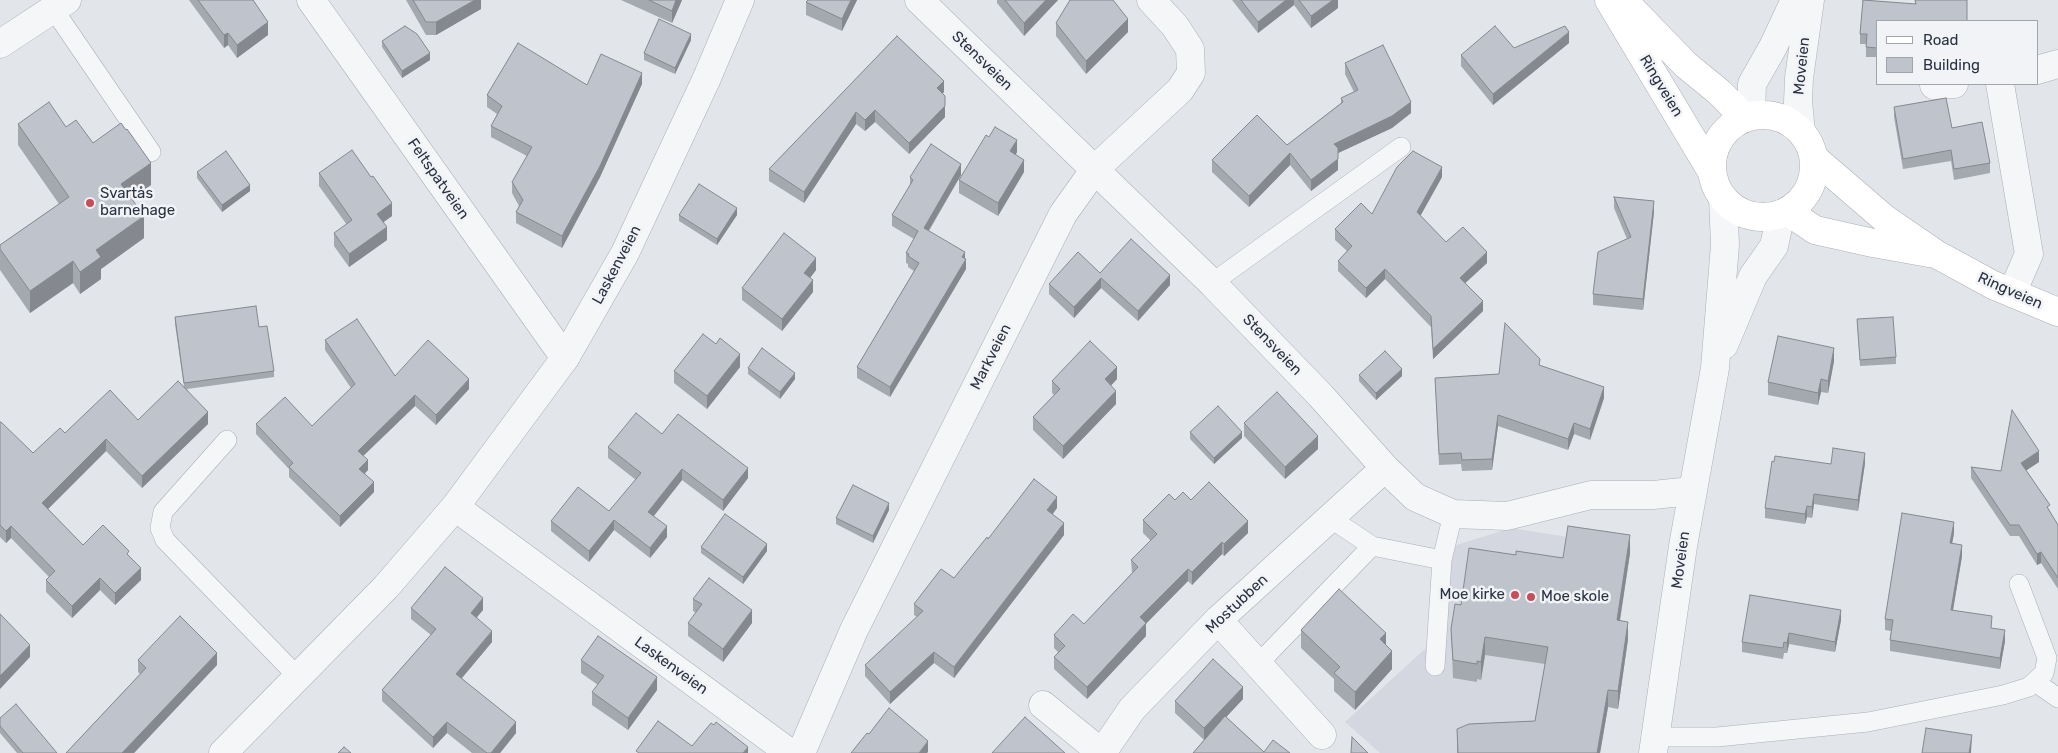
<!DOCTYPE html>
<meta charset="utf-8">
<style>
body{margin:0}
#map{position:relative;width:2058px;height:753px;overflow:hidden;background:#e2e5ea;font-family:Rubik,sans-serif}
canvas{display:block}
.legend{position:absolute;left:1876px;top:20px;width:162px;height:65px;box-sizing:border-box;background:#f1f3f7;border:1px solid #a1a6ae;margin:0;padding:6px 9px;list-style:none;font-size:15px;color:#2a3241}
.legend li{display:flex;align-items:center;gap:10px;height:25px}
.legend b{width:25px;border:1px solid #a1a6ae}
</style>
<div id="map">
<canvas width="2058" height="753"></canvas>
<ul class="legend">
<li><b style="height:6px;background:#fff"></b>Road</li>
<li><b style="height:14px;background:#bfc3cc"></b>Building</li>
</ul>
</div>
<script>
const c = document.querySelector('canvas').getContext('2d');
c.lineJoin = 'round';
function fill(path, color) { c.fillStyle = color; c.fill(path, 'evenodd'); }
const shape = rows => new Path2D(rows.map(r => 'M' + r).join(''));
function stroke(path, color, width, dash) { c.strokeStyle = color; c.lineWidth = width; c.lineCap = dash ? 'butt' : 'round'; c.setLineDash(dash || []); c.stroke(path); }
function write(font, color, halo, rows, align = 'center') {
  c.font = font + ' Rubik,sans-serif'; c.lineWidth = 5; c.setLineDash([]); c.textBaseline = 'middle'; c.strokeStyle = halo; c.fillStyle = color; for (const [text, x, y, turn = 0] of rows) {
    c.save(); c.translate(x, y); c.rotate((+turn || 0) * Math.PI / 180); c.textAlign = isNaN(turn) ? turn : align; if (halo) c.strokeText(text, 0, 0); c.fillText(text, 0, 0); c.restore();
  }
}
fill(shape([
 [1511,528,1631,547,1597,753,1380,753,1345,722,1426,648,1450,547]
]), '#d4d7df');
const service = shape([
 [54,10,151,152],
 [1212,283,1401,147],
 [227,440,163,512,160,528,165,540,299,678],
 [1330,518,1372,546,1442,560],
 [1258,664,1372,546],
 [1435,666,1442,560,1453,514],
 [2035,682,2058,698],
 [1656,737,1717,737,1868,722,2003,695,2029,687,2044,673,2047,658,2019,584]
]);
const minor = shape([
 [311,0,565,358],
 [919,0,1212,283,1321,396,1385,468,1415,497,1453,514,1507,516,1591,495,1653,495,1692,491],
 [0,44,67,0],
 [2037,70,2058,64],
 [2000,84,2029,254,2012,293],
 [1934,85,1954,84],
 [455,507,790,753],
 [1218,620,1322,735],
 [1043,705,1102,753],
 [801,753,854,630,1063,214,1095,169,1180,90,1191,73,1190,49,1175,26,1151,0],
 [1102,753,1132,709,1218,620,1385,468]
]);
const tertiary = shape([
 [1751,116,1752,84,1773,47,1795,0],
 [1801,132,1798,102,1799,78,1810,0],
 [1724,345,1753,276,1774,246,1781,214],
 [223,753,386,587,455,507,565,358,625,253,706,80,740,0],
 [1653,753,1683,546,1715,368,1725,245,1723,198]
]);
const secondary = shape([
 [1609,0,1712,172],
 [1623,0,1686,65,1719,92,1745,118],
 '1712 166a51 51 0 1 1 102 0a51 51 0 1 1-102 0Z',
 [1814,158,1885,219,1936,254,1993,285,2058,312],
 [1787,211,1815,230,1873,243,1929,253]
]);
stroke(service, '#abafb7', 20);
stroke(minor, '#abafb7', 29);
stroke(tertiary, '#abafb7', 29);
stroke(secondary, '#abafb7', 29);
stroke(service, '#f4f6f8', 19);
stroke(minor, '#f4f6f8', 28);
stroke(tertiary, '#f4f6f8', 28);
stroke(secondary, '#fff', 28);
fill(shape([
 [189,0,253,0,268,35,237,58,228,45,224,48],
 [406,0,481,0,481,9,436,35,426,35],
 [621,0,682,0,672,23],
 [857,0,842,31,806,15,806,2],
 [997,0,1058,0,1024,36,997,3],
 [1232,0,1338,0,1338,8,1311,28,1294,5,1258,33],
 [1863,0,1915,4,1915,0,1967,0,1967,21,1877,21,1877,57,1866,57,1866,44,1860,44,1860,34],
 [1056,23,1128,32,1086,74,1056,36],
 [897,36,944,92,943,93,945,117,909,154,875,122,865,131,856,124,804,203,769,181,769,169],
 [691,40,675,74,644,60,644,53],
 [382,41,430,60,402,78,382,47],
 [1569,43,1493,105,1461,66,1461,55,1514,48],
 [1345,63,1411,113,1392,128,1338,153,1338,170,1311,191,1290,165,1249,207,1212,172,1212,160,1287,145,1341,103,1341,98,1354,92,1345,74],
 [642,84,600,177,562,248,516,223,516,212,519,206,512,193,512,182,527,156,491,137,491,126,497,114,487,107,487,95,587,85],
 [1894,107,1952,128,1990,163,1990,173,1954,180,1951,161,1903,169,1894,117],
 [18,124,66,127,93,143,151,185,132,199,144,238,101,269,101,279,80,294,73,283,30,313,0,270,0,245,59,204,18,145],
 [989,137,1017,152,1016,154,1024,172,998,216,959,193,959,180],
 [197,172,250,191,222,212,197,178],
 [319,173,371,177,392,216,383,222,387,240,349,267,334,246,334,233,347,225,319,186],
 [961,175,929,231,965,258,966,269,890,397,857,378,857,367,914,271,908,267,908,264,906,263,906,253,914,239,892,226,892,215,910,185,910,177],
 [1442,177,1420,216,1446,242,1487,263,1465,283,1483,311,1433,359,1431,327,1385,279,1366,298,1338,271,1338,261,1347,251,1335,240,1335,229,1372,214],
 [1614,197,1654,212,1643,310,1593,305,1593,294,1627,239,1614,208],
 [679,215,737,215,717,245,679,221],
 [816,270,810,278,813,292,782,331,742,300,742,288],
 [1100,273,1170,285,1138,321,1101,288,1074,318,1049,294,1049,284],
 [175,317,259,327,274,371,274,377,187,389,208,424,142,488,106,451,48,509,83,545,129,556,141,580,115,605,100,590,72,618,46,592,46,580,49,577,11,538,6,543,0,537,0,422,33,453,65,433,138,420,184,387,175,324],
 [1857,319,1896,357,1896,364,1860,366],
 [325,340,395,376,469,389,436,425,415,406,363,456,368,470,365,473,374,492,340,527,289,477,289,469,256,434,256,424,312,426,351,388,325,350],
 [1834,361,1828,393,1821,392,1818,405,1768,395,1768,382],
 [1540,366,1604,398,1590,440,1574,434,1568,450,1498,426,1492,470,1462,471,1461,464,1439,465,1435,378,1499,374],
 [740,367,707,409,674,383,674,371],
 [748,368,795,379,780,399,748,374],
 [1359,375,1402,376,1376,400,1359,381],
 [1117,379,1111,385,1116,404,1063,459,1033,430,1033,417,1054,395,1052,393,1052,381],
 [1244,423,1318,449,1285,479,1244,436],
 [1190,432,1242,438,1214,464,1190,439],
 [662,434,748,478,723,511,682,480,654,516,667,537,650,558,614,530,589,562,551,531,551,521,609,511,636,480,608,458,608,447],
 [2039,462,2026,470,2058,525,2058,589,2041,563,2037,565,2019,536,2010,536,1971,478,1971,467,2001,471],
 [1865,463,1858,511,1814,504,1812,518,1807,517,1805,524,1765,518,1765,508,1831,464],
 [1175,500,1191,500,1248,533,1224,556,1222,554,1192,585,1188,581,1146,623,1146,636,1087,699,1054,669,1054,657,1058,652,1054,648,1054,635,1084,624,1132,573,1131,560,1151,541,1143,533,1143,520],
 [1057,508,1053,514,1064,535,954,678,934,663,890,704,865,676,865,665,917,617,914,615,914,604,954,578,988,539],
 [889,510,873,543,836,524,836,518],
 [1954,533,1952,544,1962,556,1953,611,1992,628,2005,641,2000,669,1890,651,1890,640,1891,631,1885,630,1885,619],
 [701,547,767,551,743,584,701,553],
 [1630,553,1620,621,1628,639,1618,709,1608,707,1600,753,1457,753,1457,729,1535,721,1545,664,1485,655,1481,680,1477,679,1477,682,1453,678,1451,629,1461,605,1516,555,1563,558],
 [693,599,752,623,723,662,688,636,688,623,696,613,693,611],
 [411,608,483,610,477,617,492,642,462,678,516,733,500,753,472,753,447,733,433,748,382,701,382,690,431,635,411,619],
 [1841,620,1835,652,1789,644,1787,653,1784,653,1783,659,1742,652,1742,642],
 [1301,630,1386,645,1392,669,1355,710,1334,691,1334,679,1301,648],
 [138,660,217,665,134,753,66,753,140,674,138,672],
 [581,660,657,690,628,730,592,705,592,692,598,685,581,673],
 [1243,699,1226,717,1264,752,1193,753,1204,740,1175,713,1175,701],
 [0,718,57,753,17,753,0,733]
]), '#a4a8af');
fill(shape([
 [475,0,481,0,481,9,436,35,436,22],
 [676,0,682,0,672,23,672,11],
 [851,0,857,0,842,31,842,19],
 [1046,0,1058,0,1024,36,1024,23],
 [1286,0,1294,0,1294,5,1258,33,1258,22],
 [1333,0,1338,0,1338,8,1311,28,1311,16],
 [1128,19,1128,32,1086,74,1086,61],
 [268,22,268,35,237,58,237,45],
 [1569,32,1569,43,1493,105,1493,94],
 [228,33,228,45,224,48,224,35],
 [691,34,691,40,675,74,675,68],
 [430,53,430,60,402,78,402,71],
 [642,73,642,84,600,177,562,248,562,236],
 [944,81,944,92,937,99,937,88],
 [1411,102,1411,113,1392,128,1334,155,1334,144],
 [945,106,945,117,909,154,909,143],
 [875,110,875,122,865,131,865,120],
 [856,112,856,124,804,203,804,192],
 [1017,140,1017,152,1010,164,1010,151],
 [1290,153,1290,165,1249,207,1249,196],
 [1338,159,1338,170,1311,191,1311,180],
 [1024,160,1024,172,998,216,998,203],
 [151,163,151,185,121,206,121,184],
 [961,164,961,175,924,238,924,228],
 [1442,167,1442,177,1417,222,1417,212],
 [250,185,250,191,222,212,222,205],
 [1654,201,1654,212,1643,310,1643,299],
 [392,203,392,216,377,227,377,214],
 [737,208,737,215,717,245,717,239],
 [144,216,144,238,101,269,101,279,80,294,80,272,96,250],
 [387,227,387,240,349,267,349,254],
 [965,252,965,261,966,259,966,269,890,397,890,387],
 [1487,252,1487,263,1460,288,1460,278],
 [816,258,816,270,804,286,804,273],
 [73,261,73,283,30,313,30,291],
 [1385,269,1385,279,1366,298,1366,288],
 [1170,275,1170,285,1138,321,1138,311],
 [1101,278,1101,288,1074,318,1074,307],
 [813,280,813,292,782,331,782,319],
 [1483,301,1483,311,1433,359,1433,349],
 [1834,348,1834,361,1828,393,1828,381],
 [740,354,740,367,707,409,707,396],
 [1117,367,1117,379,1105,392,1105,379],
 [1402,369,1402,376,1376,400,1376,393],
 [795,373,795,379,780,399,780,392],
 [469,379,469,389,436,425,436,415],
 [1821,379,1821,392,1818,405,1818,393],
 [1604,387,1604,398,1590,440,1590,429],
 [1116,391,1116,404,1063,459,1063,446],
 [415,395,415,406,358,461,358,451],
 [208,412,208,424,142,488,142,476],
 [1498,415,1498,426,1492,470,1492,459],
 [1574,423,1574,434,1568,450,1568,439],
 [1242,432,1242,438,1214,464,1214,458],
 [1318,436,1318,449,1285,479,1285,467],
 [106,439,106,451,42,515,42,503],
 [2039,451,2039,462,2021,474,2021,463],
 [1865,453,1865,463,1858,511,1858,500],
 [368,460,368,470,359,479,359,469],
 [748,468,748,478,723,511,723,500],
 [682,469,682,480,648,523,648,512],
 [374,482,374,492,340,527,340,516],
 [1814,494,1814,504,1812,518,1812,507],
 [1057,497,1057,508,1047,521,1047,510],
 [889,503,889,510,873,543,873,536],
 [1807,506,1807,517,1805,524,1805,514],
 [614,520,614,530,589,562,589,551],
 [1248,521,1248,533,1224,556,1224,544],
 [1954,522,1954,533,1950,554,1950,543],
 [1064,523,1064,535,954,678,954,667],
 [11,526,11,538,6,543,6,531],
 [667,526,667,537,650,558,650,548],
 [1630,535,1630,553,1617,638,1617,620],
 [1222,542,1222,554,1192,585,1192,572],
 [767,544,767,551,743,584,743,577],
 [1962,545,1962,556,1951,621,1951,610],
 [2041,552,2041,563,2037,565,2037,554],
 [141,568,141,580,115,605,115,593],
 [1188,569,1188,581,1140,630,1140,617],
 [100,578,100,590,72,618,72,606],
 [483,598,483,610,471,624,471,613],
 [752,610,752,623,723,662,723,649],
 [1841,610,1841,620,1835,652,1835,642],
 [1628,622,1628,639,1618,709,1618,691],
 [1146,623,1146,636,1087,699,1087,687],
 [2005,630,2005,641,2000,669,2000,658],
 [492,631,492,642,456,685,456,674],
 [1386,633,1386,651,1380,639],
 [1789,633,1789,644,1787,653,1787,643],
 [1485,637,1485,655,1481,680,1481,662],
 [30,645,30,657,0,689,0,676],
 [1392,651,1392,669,1355,710,1355,692],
 [934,652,934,663,890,704,890,692],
 [217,653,217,665,134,753,122,753],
 [657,677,657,690,628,730,628,718],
 [1243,687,1243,699,1204,741,1204,728],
 [1608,690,1608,707,1600,753,1597,753],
 [447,722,447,733,433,748,433,737],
 [516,722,516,733,500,753,491,753],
 [1972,735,1971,753,1969,753],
 [928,741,928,752,927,753,919,753],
 [748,747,748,753,743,753]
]), '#86888f');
const building = shape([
 [198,0,253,0,268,22,237,45,228,33,224,35,198,0],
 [413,0,475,0,436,22,426,22,413,0],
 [649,0,676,0,672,11,649,0],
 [808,0,851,0,842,19,806,2,808,0],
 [1005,0,1046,0,1024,23,1005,0],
 [1070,0,1113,0,1128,19,1086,61,1056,23,1070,0],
 [1241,0,1286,0,1258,22,1241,0],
 [1299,0,1333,0,1311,16,1299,0],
 [1863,0,1916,4,1915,0,1967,0,1967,21,1877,21,1877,48,1866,47,1867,34,1860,34,1863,0],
 [659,19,691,34,675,68,644,53,659,19],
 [405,26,417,34,430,53,402,71,382,41,405,26],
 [1495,26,1514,48,1565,26,1569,32,1493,94,1461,55,1495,26],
 [897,36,944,81,937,88,945,96,945,106,909,143,875,110,865,120,856,112,804,192,769,169,897,36],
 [518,43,587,85,601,54,642,73,600,166,562,236,516,212,523,200,512,182,532,147,491,126,502,106,487,95,518,43],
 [1383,45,1411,102,1392,116,1334,144,1338,148,1338,159,1311,180,1290,153,1249,196,1212,160,1257,115,1287,145,1343,102,1341,98,1358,90,1345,63,1383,45],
 [1946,98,1952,128,1982,122,1990,163,1954,169,1951,150,1903,159,1894,107,1946,98],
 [49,102,66,127,76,120,93,143,121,123,126,130,127,129,151,163,121,184,144,216,96,250,101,257,80,272,73,261,30,291,0,249,0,245,69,197,18,124,49,102],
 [995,127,1017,140,1010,151,1024,160,998,203,959,180,986,135,989,137,995,127],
 [931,144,961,164,924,228,965,252,962,257,966,259,890,387,857,367,919,263,908,256,909,254,906,253,918,231,892,215,913,180,910,177,931,144],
 [352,150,371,177,373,176,392,203,377,214,387,227,349,254,334,233,352,220,319,173,352,150],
 [226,151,250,185,222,205,197,172,226,151],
 [1413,151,1442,167,1417,212,1446,242,1463,227,1487,252,1460,278,1483,301,1433,349,1431,316,1385,269,1366,288,1338,261,1352,246,1335,229,1361,203,1372,214,1397,167,1413,151],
 [699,184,737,208,717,239,679,215,699,184],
 [1614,197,1654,201,1643,299,1593,294,1598,252,1631,237,1614,197],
 [784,233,816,258,804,273,813,280,782,319,742,288,784,233],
 [1131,239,1170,275,1138,311,1101,278,1074,307,1049,284,1078,252,1100,273,1131,239],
 [256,306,259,327,267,326,274,371,184,383,175,317,256,306],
 [1893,317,1896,357,1860,360,1857,319,1893,317],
 [357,319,395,376,428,340,469,379,436,415,415,395,358,451,368,460,359,469,374,482,340,516,289,467,293,463,256,424,285,397,312,426,355,384,325,340,357,319],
 [1505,323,1540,359,1539,365,1604,387,1590,429,1574,423,1568,439,1498,415,1492,459,1462,460,1461,453,1439,454,1435,378,1499,374,1505,323],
 [703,334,716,344,720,338,740,354,707,396,674,371,703,334],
 [1778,336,1834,348,1828,381,1821,379,1818,393,1768,382,1778,336],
 [1090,341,1117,367,1105,379,1116,391,1063,446,1033,417,1060,389,1052,381,1090,341],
 [762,348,795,373,780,392,748,368,762,348],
 [1385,351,1402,369,1376,393,1359,375,1385,351],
 [178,381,208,412,142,476,106,439,42,503,83,545,103,525,129,551,127,554,141,568,115,593,100,578,72,606,46,580,55,571,11,526,6,531,0,525,0,422,1,422,33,453,60,428,65,433,110,390,138,420,178,381],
 [1277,392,1318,436,1285,467,1244,423,1277,392],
 [1218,406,1242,432,1214,458,1190,432,1218,406],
 [2012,410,2039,451,2021,463,2050,505,2047,507,2058,525,2058,578,2041,552,2037,554,2019,525,2010,525,1971,467,2001,471,2012,410],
 [636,413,662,434,678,414,748,468,723,500,682,469,648,512,667,526,650,548,614,520,589,551,551,521,578,487,609,511,641,473,608,447,636,413],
 [1833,448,1865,453,1858,500,1814,494,1812,507,1807,506,1805,514,1765,508,1772,461,1774,462,1775,456,1831,464,1833,448],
 [1034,479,1057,497,1047,510,1064,523,954,667,934,652,890,692,865,665,923,611,914,604,941,569,954,578,987,537,988,539,1034,479],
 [1209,482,1248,521,1224,544,1222,542,1192,572,1188,569,1140,617,1146,623,1087,687,1054,657,1065,646,1054,635,1073,614,1084,624,1138,567,1131,560,1157,534,1143,520,1169,494,1175,500,1183,492,1191,500,1209,482],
 [853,485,889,503,873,536,836,518,853,485],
 [1902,513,1954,522,1950,543,1962,545,1951,610,1992,616,1991,628,2005,630,2000,658,1890,640,1893,620,1885,619,1902,513],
 [725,514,767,544,743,577,701,547,725,514],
 [1568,526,1630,535,1617,620,1628,622,1618,691,1608,690,1597,753,1458,753,1457,729,1469,724,1535,721,1548,647,1485,637,1481,662,1477,661,1477,664,1453,660,1451,629,1455,604,1461,605,1469,548,1516,555,1516,551,1563,558,1568,526],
 [445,567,483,598,471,613,492,631,456,674,516,722,491,753,487,753,447,722,433,737,382,690,436,629,411,608,445,567],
 [709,578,752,610,723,649,688,623,702,604,693,599,709,578],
 [1339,589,1386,633,1380,639,1392,651,1355,692,1334,673,1340,667,1301,630,1339,589],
 [1750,595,1841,610,1835,642,1789,633,1787,643,1784,642,1783,648,1742,642,1750,595],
 [0,614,30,645,0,676,0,614],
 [180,616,217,653,122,753,66,753,146,668,138,660,180,616],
 [598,636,657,677,628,718,592,692,604,676,581,660,598,636],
 [1213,659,1243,687,1204,728,1175,701,1213,659],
 [16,704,57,753,23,753,0,726,0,718,16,704],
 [889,708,928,741,919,753,851,753,867,733,869,734,889,708],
 [1225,716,1264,752,1273,740,1290,753,1193,753,1225,716],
 [1025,717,1065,753,992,753,1025,717],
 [658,721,692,746,711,723,714,725,716,722,748,747,743,753,639,753,636,751,658,721],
 [1926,728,1972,735,1969,753,1922,753,1926,728],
 [1352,737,1368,753,1351,753,1352,737],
 [344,747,351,753,338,753,344,747]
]);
fill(building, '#bfc3cc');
stroke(building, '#86888f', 1);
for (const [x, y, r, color] of [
 [90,203,5,"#c94c59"],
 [1515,595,5,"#c94c59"],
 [1531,597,5,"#c94c59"]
]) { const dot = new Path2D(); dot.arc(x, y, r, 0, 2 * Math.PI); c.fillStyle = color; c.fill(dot); stroke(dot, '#f1f3f7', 2); }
write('15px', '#2a3241', '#f1f3f7', [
 ["Stensveien",982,61,44],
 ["Moveien",1802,66,-84],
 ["Ringveien",1661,86,59],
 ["Feltspatveien",438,179,55],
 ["Laskenveien",617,265,-62],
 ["Ringveien",2010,291,24],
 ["Stensveien",1272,345,46],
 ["Markveien",991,357,-63],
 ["Moveien",1681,560,-82],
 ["Mostubben",1237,604,-43],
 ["Laskenveien",671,666,36]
]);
write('15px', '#2a3241', '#f1f3f7', [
 ["Svartås",100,194],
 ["barnehage",100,211],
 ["Moe kirke",1505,595,"right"],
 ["Moe skole",1541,597]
], 'left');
</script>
